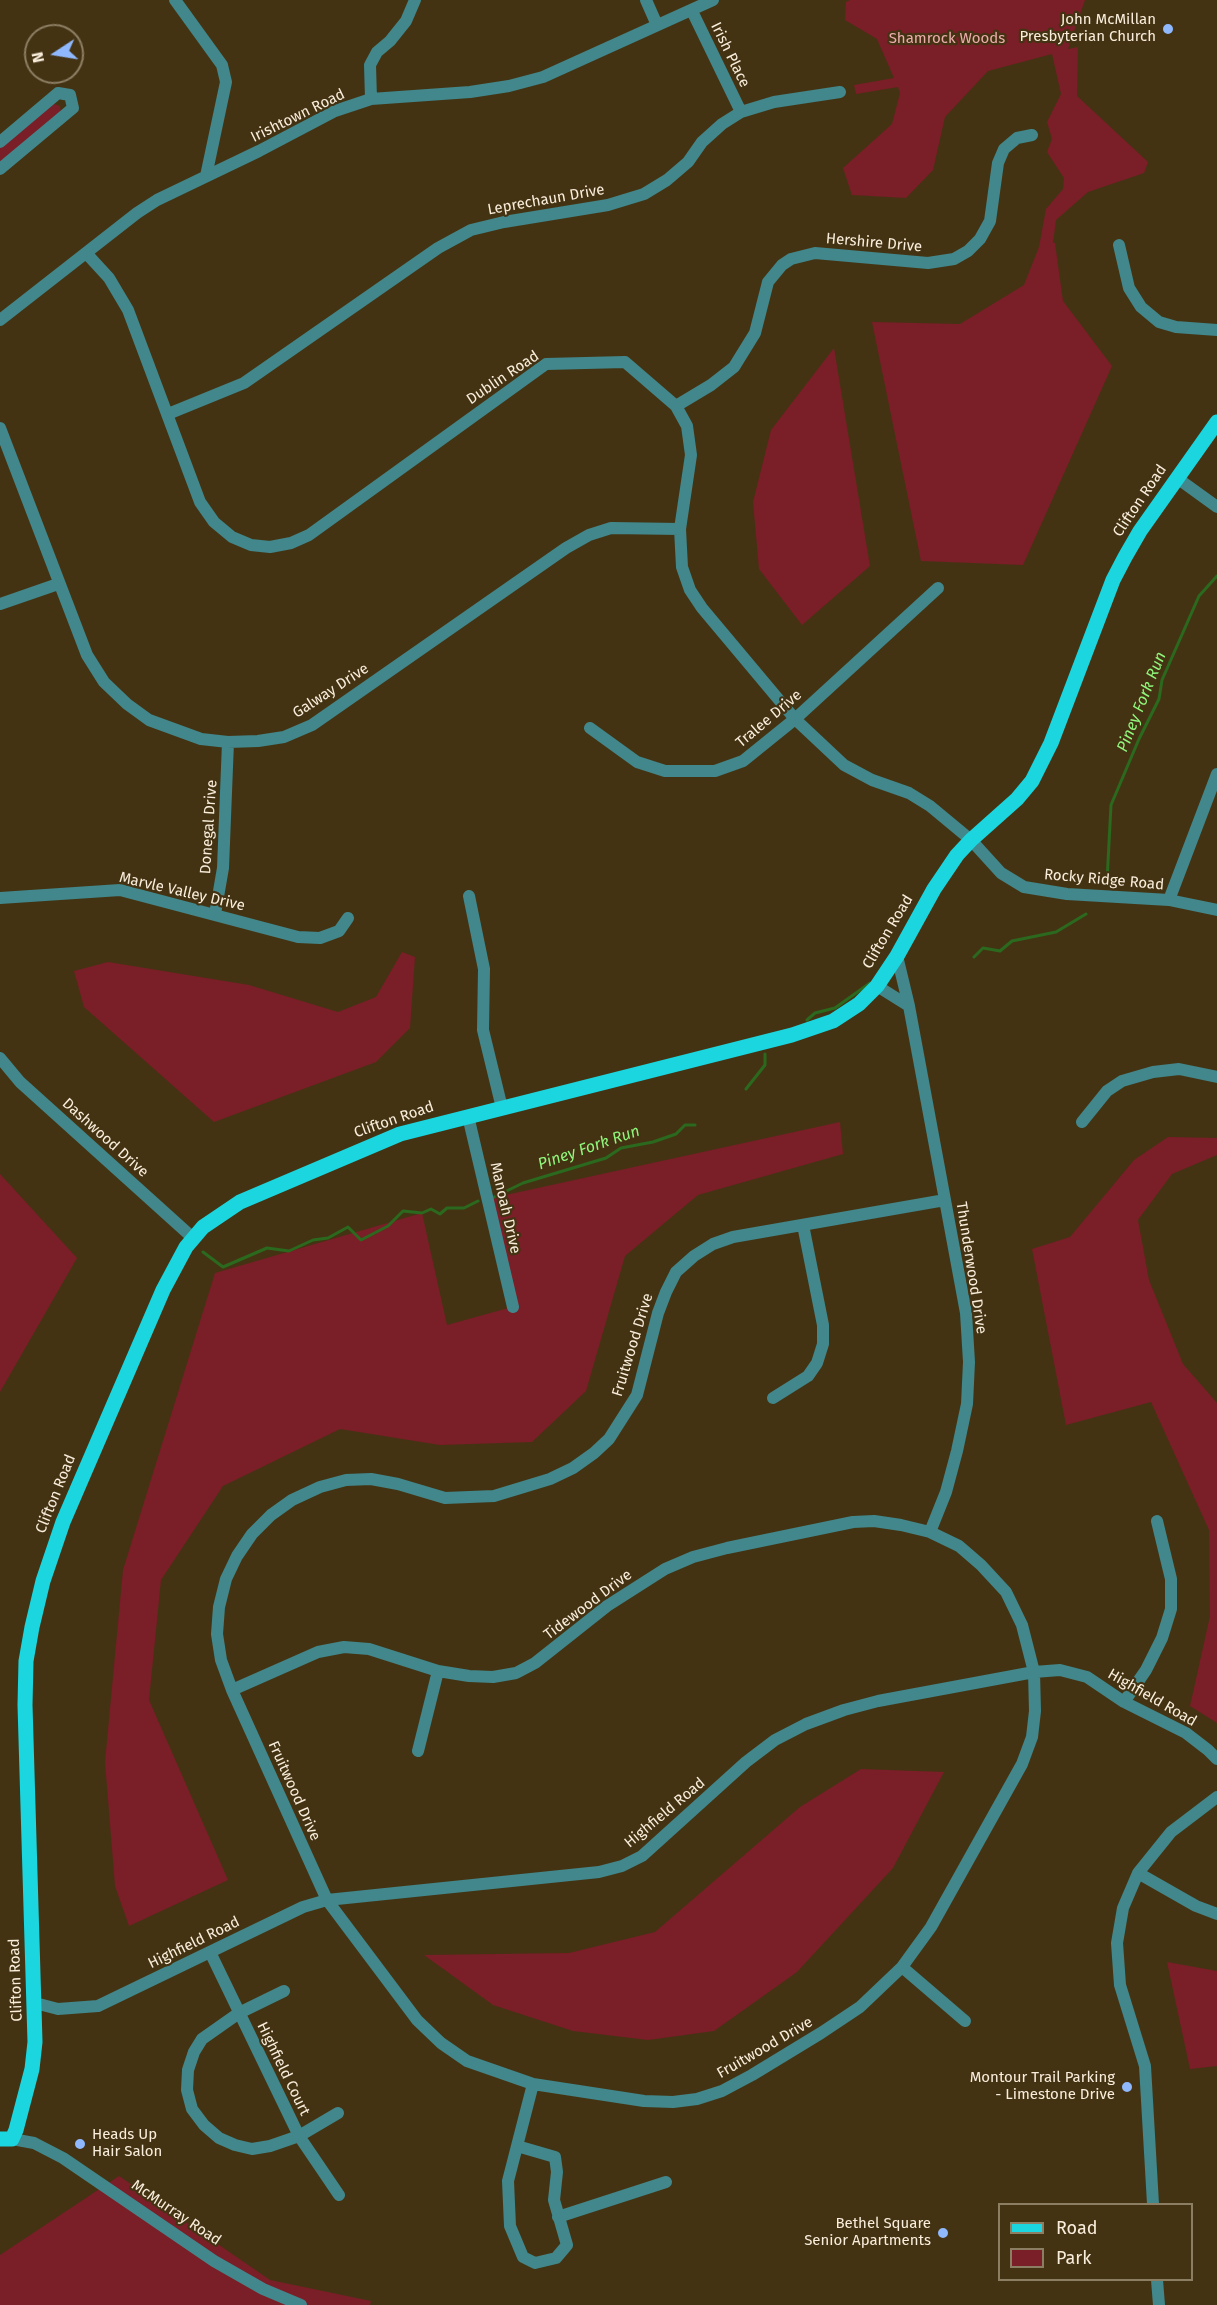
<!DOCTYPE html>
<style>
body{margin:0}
#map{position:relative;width:1217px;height:2305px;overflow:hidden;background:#443313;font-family:"Fira Sans",sans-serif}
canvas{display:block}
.legend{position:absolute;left:998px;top:2203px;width:195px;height:78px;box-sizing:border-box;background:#443313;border:2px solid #8c7e63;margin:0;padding:8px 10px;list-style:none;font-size:18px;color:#f9eedc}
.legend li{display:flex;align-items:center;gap:12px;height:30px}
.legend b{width:30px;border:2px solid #8c7e63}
.north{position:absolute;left:24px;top:24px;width:60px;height:60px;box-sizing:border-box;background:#443313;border:2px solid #8c7e63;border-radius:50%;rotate:258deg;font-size:16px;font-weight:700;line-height:24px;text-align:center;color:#f9eedc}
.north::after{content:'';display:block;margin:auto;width:21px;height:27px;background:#8fb8fd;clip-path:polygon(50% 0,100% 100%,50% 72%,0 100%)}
</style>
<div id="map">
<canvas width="1217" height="2305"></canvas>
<ul class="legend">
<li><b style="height:8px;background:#1bd6df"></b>Road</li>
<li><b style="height:16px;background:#7a1e27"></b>Park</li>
</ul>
<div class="north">N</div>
</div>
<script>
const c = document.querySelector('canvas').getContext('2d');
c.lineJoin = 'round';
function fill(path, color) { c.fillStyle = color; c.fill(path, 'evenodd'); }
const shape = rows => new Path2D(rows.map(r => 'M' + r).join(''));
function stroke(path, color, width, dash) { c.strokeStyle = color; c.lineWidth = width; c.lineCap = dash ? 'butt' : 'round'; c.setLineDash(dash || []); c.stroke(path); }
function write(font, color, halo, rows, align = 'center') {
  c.font = font + ' "Fira Sans",sans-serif'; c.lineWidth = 4.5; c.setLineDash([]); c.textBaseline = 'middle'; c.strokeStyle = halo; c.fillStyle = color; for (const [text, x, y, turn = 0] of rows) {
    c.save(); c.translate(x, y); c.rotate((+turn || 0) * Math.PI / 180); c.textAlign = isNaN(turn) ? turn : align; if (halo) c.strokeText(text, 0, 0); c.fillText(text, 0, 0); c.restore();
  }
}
fill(shape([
 [850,0,1085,0,1068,49,1078,47,1077,96,1148,162,1144,173,1088,192,1056,220,1053,243,1055,243,1063,301,1112,366,1023,565,921,561,872,322,960,324,1024,285,1039,247,1046,209,1063,189,1064,178,1047,152,1052,139,1047,122,1061,94,1052,54,988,71,945,117,933,170,906,198,852,195,843,168,892,124,900,93,898,87,856,94,854,85,894,78,877,39,845,20,846,2],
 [54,104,60,106,61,113,0,164,0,147],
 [834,348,870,566,802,625,759,569,753,502,771,430],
 [402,952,415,957,410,1028,376,1062,214,1122,84,1007,74,971,108,962,249,985,338,1012,376,997],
 [840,1122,843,1154,698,1195,625,1256,586,1391,532,1442,440,1445,340,1429,223,1486,161,1580,149,1700,228,1880,129,1926,115,1886,105,1762,123,1570,215,1273,422,1213,447,1325,512,1307,492,1198],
 [1168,1137,1217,1138,1217,1155,1172,1174,1138,1220,1149,1280,1183,1364,1217,1403,1217,1723,1190,1706,1210,1616,1209,1530,1151,1402,1066,1425,1032,1249,1070,1237,1134,1160],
 [0,1174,77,1258,0,1392],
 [861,1769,944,1772,893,1868,797,1972,714,2031,648,2040,573,2031,493,2005,424,1955,569,1953,655,1932,800,1807],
 [1167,1962,1217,1971,1217,2066,1190,2069],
 [119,2176,270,2280,371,2301,370,2305,0,2305,0,2255]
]), '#7a1e27');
stroke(shape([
 [1107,881,1111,805,1139,739,1159,699,1162,680,1199,596,1217,576],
 [974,957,983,948,1000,951,1012,941,1056,932,1086,914],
 [807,1020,815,1013,835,1008,870,983],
 [746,1089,765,1065,765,1054],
 [492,1198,523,1183,606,1158,621,1148,653,1142,676,1134,685,1125,695,1125],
 [203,1252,223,1267,267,1248,289,1251,313,1240,328,1238,348,1227,361,1240,388,1226,403,1211,422,1213,431,1209,440,1214,447,1208,464,1208,478,1201]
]), '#2b691e', 3);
stroke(shape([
 [175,0,222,65,226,82,206,176],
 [646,0,657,25],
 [692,11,741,112],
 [371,99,370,65,377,52,390,41,406,21,415,0],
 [0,142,58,93,70,95,73,108,0,169],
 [1119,245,1129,288,1141,307,1159,322,1176,327,1217,330],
 [87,254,109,278,128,310,200,502,214,522,232,537,251,545,270,547,291,543,309,535,546,364,625,362,676,406,687,426,691,455,680,529,682,567,690,590,702,608,795,719,844,765,872,780,909,793,930,806,971,840,1001,873,1024,887,1067,894,1169,900,1217,910],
 [0,320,137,213,157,200,259,151,335,111,371,99,470,92,509,86,543,77,713,0],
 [676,406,711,385,734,367,755,333,768,282,782,265,791,259,815,253,928,263,954,259,968,251,980,239,990,221,998,163,1004,149,1017,138,1032,135],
 [168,414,244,383,438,248,471,230,504,222,608,205,644,194,667,180,688,162,702,142,722,124,741,112,774,102,840,92],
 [0,428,87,655,104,682,127,704,149,720,201,739,228,742,258,741,284,737,312,725,566,548,589,535,611,528,680,529],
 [1177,478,1217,507],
 [0,604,58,584],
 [590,728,637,762,665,771,715,771,743,761,795,719,938,588],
 [469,896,484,969,483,1030,502,1108],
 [0,898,120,890,298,937,320,938,339,931,348,918],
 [1169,900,1217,774],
 [215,914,223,868,228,742],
 [897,956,909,1006],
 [877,986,909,1006,966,1313,969,1362,967,1404,957,1451,946,1492,930,1532],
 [0,1058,20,1082,193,1238],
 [468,1116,513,1307],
 [1082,1122,1107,1091,1122,1081,1153,1072,1179,1069,1217,1077],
 [773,1398,808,1376,817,1363,823,1344,823,1325,803,1225],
 [232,1690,318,1652,344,1647,369,1649,438,1671,469,1676,493,1677,516,1673,535,1663,607,1606,665,1569,693,1557,727,1548,853,1522,874,1521,901,1525,930,1532,959,1546,981,1565,1006,1592,1022,1625,1034,1672,1035,1711,1032,1737,1022,1764,931,1927,902,1967,860,2007,821,2033,752,2075,722,2091,697,2099,673,2102,644,2101,533,2084,467,2061,441,2043,417,2020,327,1900,232,1690,221,1660,217,1634,219,1607,226,1579,237,1556,252,1534,271,1515,292,1500,320,1487,346,1480,371,1479,398,1484,445,1498,494,1496,550,1479,573,1468,594,1453,609,1439,637,1395,658,1313,666,1292,676,1272,694,1256,713,1244,733,1237,945,1200],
 [1124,1702,1146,1670,1162,1638,1171,1609,1171,1579,1157,1521],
 [418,1751,438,1671],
 [1138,1873,1196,1906,1217,1914],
 [210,1952,299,2136,339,2195],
 [902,1967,965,2021],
 [284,1991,239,2013,202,2039,194,2052,188,2070,187,2090,192,2109,204,2125,219,2138,235,2145,252,2149,270,2146,299,2136,338,2113],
 [35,2003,58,2009,98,2006,303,1907,327,1900,599,1872,622,1866,642,1856,746,1762,775,1740,806,1724,844,1710,878,1701,1034,1672,1060,1670,1087,1677,1124,1702,1186,1733,1208,1750,1217,1759],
 [12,2139,34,2143,63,2158,214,2261,263,2289,301,2305],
 [517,2146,508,2181,510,2226,523,2257,535,2263,556,2258,567,2245,554,2200,557,2172,555,2157,517,2146,533,2084],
 [1153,2204,1145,2066,1120,1985,1117,1943,1123,1908,1138,1873,1171,1832,1217,1797],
 [558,2217,666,2182],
 [1157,2280,1159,2305]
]), '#41878b', 12);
stroke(shape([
 [0,2139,12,2139,16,2130,32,2069,35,2042,25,1705,26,1661,32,1627,43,1581,63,1522,163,1290,186,1247,203,1227,240,1202,400,1134,792,1035,833,1021,859,1004,877,986,897,956,934,889,957,855,971,840,1017,799,1032,781,1051,743,1113,580,1125,557,1140,531,1217,422]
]), '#1bd6df', 15);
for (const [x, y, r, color] of [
 [1168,29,6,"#8fb8fd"],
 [1127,2087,6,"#8fb8fd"],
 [80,2144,6,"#8fb8fd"],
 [943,2233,6,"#8fb8fd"]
]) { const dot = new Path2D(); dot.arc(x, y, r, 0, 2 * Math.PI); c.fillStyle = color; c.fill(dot); stroke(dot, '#443313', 2); }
write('15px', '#f9eedc', '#443313', [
 ["John McMillan",1156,20],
 ["Presbyterian Church",1156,37],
 ["Montour Trail Parking",1115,2078],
 ["- Limestone Drive",1115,2095],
 ["Heads Up",92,2135,"left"],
 ["Hair Salon",92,2152,"left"],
 ["Bethel Square",931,2224],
 ["Senior Apartments",931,2241]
], 'right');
write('15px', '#ecadac', '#443313', [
 ["Shamrock Woods",947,39]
]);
write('15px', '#f9eedc', '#443313', [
 ["Irish Place",730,55,64],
 ["Irishtown Road",298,116,-26],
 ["Leprechaun Drive",546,200,-10],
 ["Hershire Drive",874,243,5],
 ["Dublin Road",503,378,-34],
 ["Clifton Road",1140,501,-56],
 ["Galway Drive",331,691,-33],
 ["Tralee Drive",769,719,-40],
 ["Donegal Drive",209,827,-86],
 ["Rocky Ridge Road",1104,880,5],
 ["Marvle Valley Drive",182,892,13],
 ["Clifton Road",888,932,-59],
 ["Clifton Road",394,1120,-19],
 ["Dashwood Drive",105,1138,42],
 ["Manoah Drive",505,1208,77],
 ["Thunderwood Drive",971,1268,81],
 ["Fruitwood Drive",633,1345,-73],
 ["Clifton Road",56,1494,-68],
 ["Tidewood Drive",588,1605,-37],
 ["Highfield Road",1152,1698,30],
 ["Fruitwood Drive",294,1791,66],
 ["Highfield Road",665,1813,-40],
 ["Highfield Road",194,1943,-26],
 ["Clifton Road",16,1980,-92],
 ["Fruitwood Drive",765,2048,-30],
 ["Highfield Court",283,2069,64],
 ["McMurray Road",176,2213,34]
]);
write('italic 16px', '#90f67c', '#443313', [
 ["Piney Fork Run",1142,702,-68],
 ["Piney Fork Run",589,1148,-19]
]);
</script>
